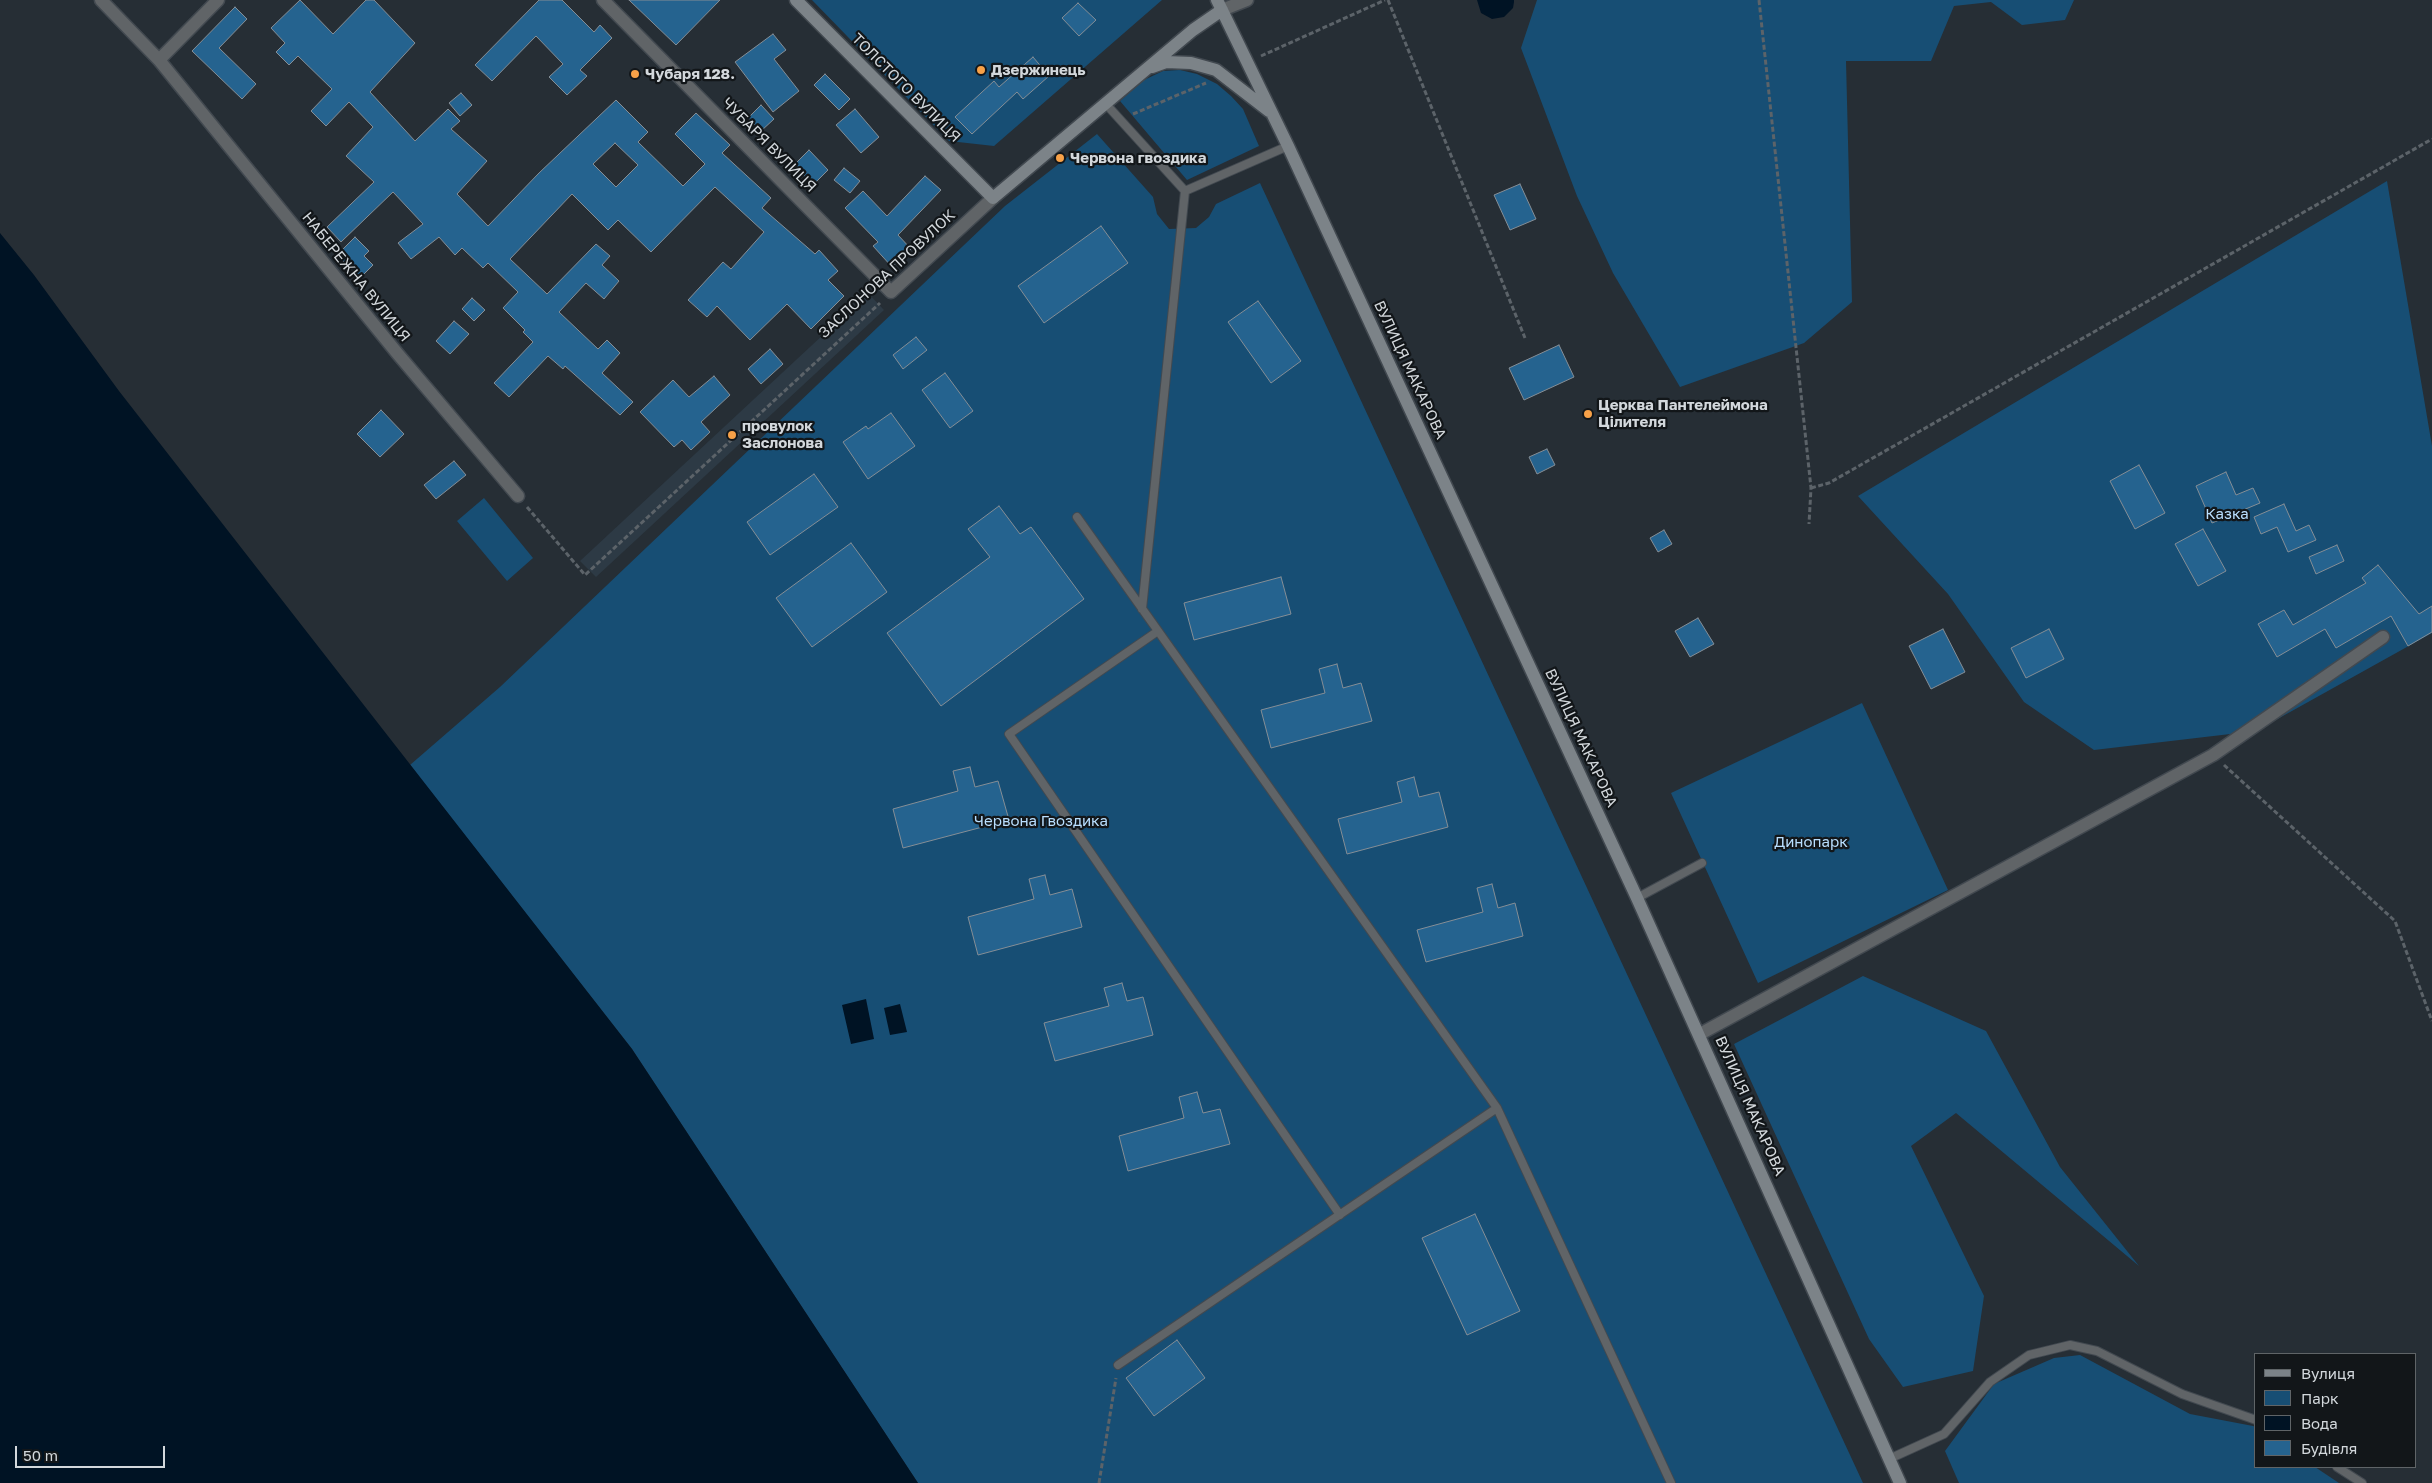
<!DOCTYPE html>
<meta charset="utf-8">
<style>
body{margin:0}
#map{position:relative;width:2432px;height:1483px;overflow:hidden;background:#262e35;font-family:"Golos Text",sans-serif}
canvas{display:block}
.legend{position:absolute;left:2254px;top:1353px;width:162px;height:115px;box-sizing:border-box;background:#121619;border:1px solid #5f6467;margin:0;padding:6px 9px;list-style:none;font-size:15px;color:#d3d8dc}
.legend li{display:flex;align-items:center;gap:10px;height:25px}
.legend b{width:25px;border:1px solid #5f6467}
.scale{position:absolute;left:15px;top:1446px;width:150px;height:22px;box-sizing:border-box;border:2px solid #d3d8dc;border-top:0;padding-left:6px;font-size:15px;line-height:18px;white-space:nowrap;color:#d3d8dc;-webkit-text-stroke:4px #121619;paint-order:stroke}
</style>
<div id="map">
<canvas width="2432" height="1483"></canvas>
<ul class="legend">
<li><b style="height:6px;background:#7c8388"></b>Вулиця</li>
<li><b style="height:14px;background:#174e74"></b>Парк</li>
<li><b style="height:14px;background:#001324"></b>Вода</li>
<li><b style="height:14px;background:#25638f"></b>Будівля</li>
</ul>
<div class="scale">50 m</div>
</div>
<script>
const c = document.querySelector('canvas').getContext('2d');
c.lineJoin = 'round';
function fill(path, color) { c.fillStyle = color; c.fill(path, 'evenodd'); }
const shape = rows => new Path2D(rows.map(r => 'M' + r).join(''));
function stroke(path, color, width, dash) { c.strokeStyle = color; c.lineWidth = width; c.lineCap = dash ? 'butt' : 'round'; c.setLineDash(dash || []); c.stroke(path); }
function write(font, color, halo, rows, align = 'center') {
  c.font = font + ' "Golos Text",sans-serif'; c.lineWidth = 4.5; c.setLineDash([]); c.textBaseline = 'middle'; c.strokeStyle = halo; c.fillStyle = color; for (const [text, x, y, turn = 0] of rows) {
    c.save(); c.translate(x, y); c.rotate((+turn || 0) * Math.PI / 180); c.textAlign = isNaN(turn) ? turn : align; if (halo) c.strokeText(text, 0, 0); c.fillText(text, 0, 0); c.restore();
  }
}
fill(shape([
 [868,293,884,310,596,577,580,561]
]), '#2d3a45');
fill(shape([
 [812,0,1162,0,994,146,949,141],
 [1537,0,2074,0,2065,20,2022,25,1991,2,1954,6,1931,61,1846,61,1852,302,1804,343,1680,387,1613,273,1577,196,1521,48],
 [1180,70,1197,74,1217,84,1231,96,1243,109,1259,146,1187,180,1120,101,1144,80,1163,71],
 [1097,134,1153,197,1157,214,1169,229,1196,228,1209,217,1216,204,1260,183,1863,1483,918,1483,632,1049,410,765,500,687,1005,206],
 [2387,181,2432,446,2432,633,2256,731,2094,750,2024,702,1948,594,1858,496],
 [484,498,533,558,507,581,457,521],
 [1862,703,1948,890,1758,983,1671,793],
 [1863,976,1986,1031,2060,1167,2139,1266,1956,1113,1911,1146,1984,1296,1973,1371,1903,1387,1869,1339,1734,1044],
 [2080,1355,2190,1414,2253,1426,2256,1427,2256,1467,2315,1467,2339,1483,1959,1483,1945,1451,1994,1384,2054,1358]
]), '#174e74');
fill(shape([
 [1477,0,1514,0,1514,2,1513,8,1504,17,1492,19,1481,13],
 [0,233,34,275,119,391,632,1049,918,1483,0,1483],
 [866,999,874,1039,851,1044,842,1005],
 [900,1004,907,1032,890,1035,884,1008]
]), '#001324');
const building = shape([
 [300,0,333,34,366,0,374,0,415,43,370,92,415,141,448,109,460,121,451,129,487,161,457,194,488,226,539,173,616,100,648,132,638,142,683,186,705,164,675,134,696,113,730,145,722,153,771,198,762,208,815,254,819,250,838,271,828,280,844,296,811,329,787,304,750,340,717,306,707,317,688,300,723,262,731,269,764,232,715,187,651,252,618,220,608,230,572,194,510,259,547,294,596,244,610,256,602,265,619,281,604,299,586,283,559,312,598,349,607,340,620,353,602,373,633,402,620,415,565,366,563,369,548,356,509,397,494,383,533,342,523,332,525,330,503,308,518,292,488,263,483,268,462,248,455,255,439,237,411,259,398,243,423,224,393,192,341,242,327,227,374,182,346,156,373,127,349,102,326,126,311,111,332,89,298,56,289,65,276,52,285,43,271,28,300,0],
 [615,143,638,165,616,187,593,164,615,143],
 [539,0,562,0,594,32,600,25,612,38,580,70,587,76,567,95,549,77,563,64,536,36,492,81,475,65,539,0],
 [629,0,720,0,676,45,629,0],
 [1078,3,1096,20,1079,36,1062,18,1078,3],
 [235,7,247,19,219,48,256,84,242,99,192,51,235,7],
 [773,34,786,50,774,59,799,91,773,112,735,62,773,34],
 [1033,57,1049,76,1023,99,1017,92,972,134,955,117,994,81,999,87,1033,57],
 [825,74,850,99,839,110,814,85,825,74],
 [461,93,472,105,460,116,449,103,461,93],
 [761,105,774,119,761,131,748,118,761,105],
 [855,109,879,137,861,153,836,125,855,109],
 [809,150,828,170,813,185,794,165,809,150],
 [844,168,860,181,850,193,834,180,844,168],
 [925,176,941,190,898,235,911,249,892,267,873,246,878,242,845,208,863,191,887,216,925,176],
 [1520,184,1536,219,1510,230,1494,195,1520,184],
 [1101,226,1128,263,1044,323,1018,286,1101,226],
 [355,237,369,251,364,256,373,265,360,278,337,255,355,237],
 [472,298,485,310,474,321,462,309,472,298],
 [1258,301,1301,361,1271,383,1228,322,1258,301],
 [454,321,469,334,450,354,436,341,454,321],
 [916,337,927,350,903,369,893,355,916,337],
 [1559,345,1574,377,1524,400,1509,368,1559,345],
 [770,349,783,364,761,384,748,369,770,349],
 [945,373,973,411,950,428,922,390,945,373],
 [714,376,730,395,701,422,710,432,691,450,682,440,674,447,640,412,673,380,689,397,714,376],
 [381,410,404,434,380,457,357,434,381,410],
 [891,413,915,446,868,479,843,442,866,426,868,429,891,413],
 [1547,449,1555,465,1537,474,1529,457,1547,449],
 [454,461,466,475,436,499,424,485,454,461],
 [2139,465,2165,513,2135,529,2110,481,2139,465],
 [2226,472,2236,495,2253,488,2260,503,2212,523,2196,486,2226,472],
 [814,474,838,507,770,555,747,522,814,474],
 [2284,504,2296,531,2309,525,2316,540,2288,552,2277,527,2261,534,2254,517,2284,504],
 [999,506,1020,534,1031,527,1084,599,941,706,887,633,990,557,968,529,999,506],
 [2203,529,2226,571,2198,586,2175,544,2203,529],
 [1664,530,1672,544,1658,552,1650,538,1664,530],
 [851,543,887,592,812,647,776,598,851,543],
 [2337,545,2344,561,2316,574,2309,557,2337,545],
 [2378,565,2419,614,2432,606,2432,632,2408,646,2391,616,2336,648,2325,629,2277,657,2258,624,2284,610,2293,625,2366,583,2362,578,2378,565],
 [1281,577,1291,614,1194,640,1184,603,1281,577],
 [1698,618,1714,644,1690,657,1675,631,1698,618],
 [1943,629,1965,672,1931,689,1909,646,1943,629],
 [2049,629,2064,659,2026,678,2011,648,2049,629],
 [1337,664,1343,688,1361,683,1372,721,1271,748,1261,710,1325,693,1319,669,1337,664],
 [970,767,975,787,998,781,1009,820,903,848,893,809,958,791,953,771,970,767],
 [1414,777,1419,797,1439,792,1448,827,1347,854,1338,819,1402,802,1397,782,1414,777],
 [1045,875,1050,895,1072,889,1082,927,978,955,968,917,1034,899,1029,879,1045,875],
 [1492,884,1498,908,1515,903,1523,936,1426,962,1417,930,1483,912,1477,888,1492,884],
 [1122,983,1127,1001,1143,997,1153,1035,1055,1061,1044,1023,1109,1006,1104,988,1122,983],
 [1197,1092,1203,1113,1220,1109,1230,1144,1128,1171,1119,1136,1184,1118,1179,1097,1197,1092],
 [1475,1214,1520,1311,1467,1335,1422,1238,1475,1214],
 [1177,1340,1205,1378,1154,1416,1126,1378,1177,1340]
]);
fill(building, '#25638f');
stroke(building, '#858e96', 1);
const lane = shape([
 [1105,103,1185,191,1288,146],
 [1077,517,1497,1108,1671,1483],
 [1142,609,1185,191],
 [1158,631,1009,734,1340,1215],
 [1637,898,1702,863],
 [1118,1365,1497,1108],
 [1889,1459,1944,1434,1990,1382,2029,1355,2070,1345,2097,1351,2182,1394,2256,1420],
 [2337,1467,2362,1483]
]);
const street = shape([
 [101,0,159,60,397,353,518,496],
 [603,0,891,292,993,198],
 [1222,10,1247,0],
 [159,60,218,0],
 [1700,1034,2213,755,2383,637]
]);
const secondary = shape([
 [796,0,993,198,1193,30,1222,10],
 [1217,0,1288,146,1637,898,1900,1483],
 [1152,67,1166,62,1191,63,1216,70,1269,111]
]);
stroke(lane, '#424950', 10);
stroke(street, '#424950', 15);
stroke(secondary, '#424950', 15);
stroke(shape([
 [1388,0,1525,338],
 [1759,0,1811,488,1809,524],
 [1261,56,1385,0],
 [1133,114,1206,83],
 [1811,488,1829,483,2432,139],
 [527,507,585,575,880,303],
 [2224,765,2395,921,2432,1021],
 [1099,1483,1116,1378]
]), '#5c6369', 3, [5, 2.5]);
stroke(lane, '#606467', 8);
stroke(street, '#606467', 12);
stroke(secondary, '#7c8388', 12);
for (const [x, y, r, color] of [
 [981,70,5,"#f7a148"],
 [635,74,5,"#f7a148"],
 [1060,158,5,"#f7a148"],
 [1588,414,5,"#f7a148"],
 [732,435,5,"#f7a148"]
]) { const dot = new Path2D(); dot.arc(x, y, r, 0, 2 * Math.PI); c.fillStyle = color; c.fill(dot); stroke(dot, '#121619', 2); }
write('bold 15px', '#d3d8dc', '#121619', [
 ["Дзержинець",991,70],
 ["Чубаря 128.",645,74],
 ["Червона гвоздика",1070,158],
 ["Церква Пантелеймона",1598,405],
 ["Цілителя",1598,422],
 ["провулок",742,426],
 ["Заслонова",742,443]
], 'left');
write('15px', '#d3d8dc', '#121619', [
 ["ТОЛСТОГО ВУЛИЦЯ",906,88,45],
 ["ЧУБАРЯ ВУЛИЦЯ",769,145,45],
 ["ЗАСЛОНОВА ПРОВУЛОК",887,274,-43],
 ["НАБЕРЕЖНА ВУЛИЦЯ",356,277,51],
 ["ВУЛИЦЯ МАКАРОВА",1410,370,65],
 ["ВУЛИЦЯ МАКАРОВА",1581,738,65],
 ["ВУЛИЦЯ МАКАРОВА",1750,1106,66]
]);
write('15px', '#b9dfff', '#121619', [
 ["Казка",2227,514],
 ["Червона Гвоздика",1041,821],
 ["Динопарк",1811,842]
]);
</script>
